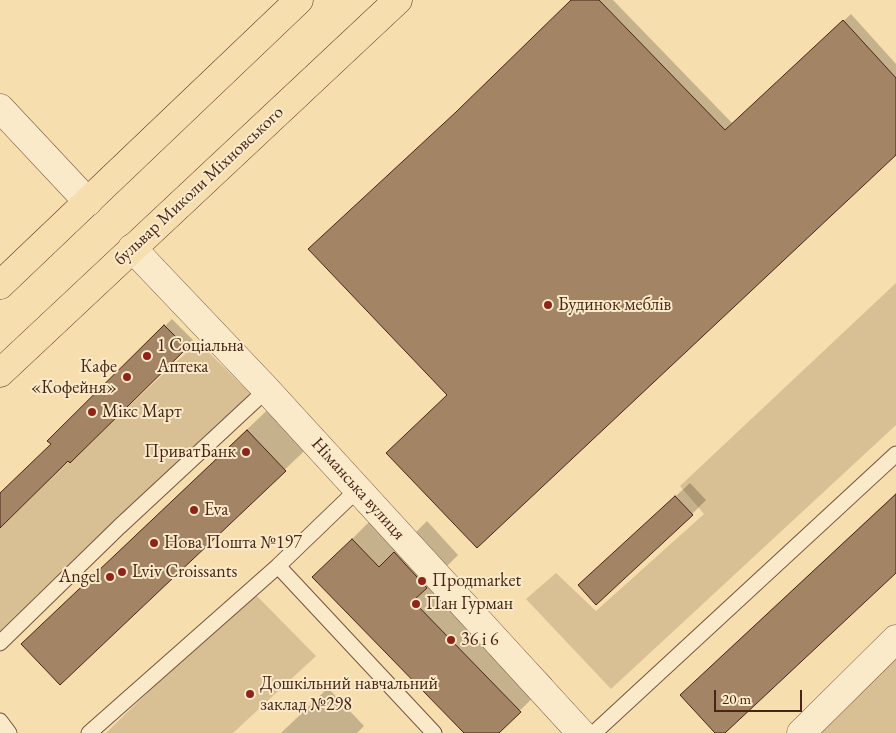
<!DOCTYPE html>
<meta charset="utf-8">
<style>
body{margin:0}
#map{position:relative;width:896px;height:733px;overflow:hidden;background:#f7deae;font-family:"EB Garamond",serif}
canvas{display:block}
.scale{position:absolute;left:714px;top:690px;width:88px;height:22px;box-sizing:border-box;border:2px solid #482516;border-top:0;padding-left:6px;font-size:15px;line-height:18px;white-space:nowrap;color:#482516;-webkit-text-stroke:4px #faeaca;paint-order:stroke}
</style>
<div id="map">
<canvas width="896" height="733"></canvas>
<div class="scale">20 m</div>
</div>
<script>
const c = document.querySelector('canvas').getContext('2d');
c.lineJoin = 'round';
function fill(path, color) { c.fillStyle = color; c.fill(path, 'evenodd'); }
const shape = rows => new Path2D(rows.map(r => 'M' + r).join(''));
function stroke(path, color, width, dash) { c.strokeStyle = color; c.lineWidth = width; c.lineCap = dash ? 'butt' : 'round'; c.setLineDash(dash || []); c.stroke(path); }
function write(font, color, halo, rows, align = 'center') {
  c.font = font + ' "EB Garamond",serif'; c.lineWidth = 4; c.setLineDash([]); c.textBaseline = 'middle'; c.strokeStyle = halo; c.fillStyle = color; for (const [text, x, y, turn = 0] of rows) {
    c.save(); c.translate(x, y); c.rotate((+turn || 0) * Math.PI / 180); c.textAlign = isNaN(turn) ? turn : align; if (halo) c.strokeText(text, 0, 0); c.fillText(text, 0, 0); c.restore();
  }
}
fill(shape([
 [896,283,896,425,611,689,526,599,556,573,596,611,704,514,680,486],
 [198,342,251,394,0,635,0,525],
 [252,591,316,656,233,733,106,733],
 [896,639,896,733,801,733]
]), '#d9bf94');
fill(shape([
 [572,0,613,0,733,124,851,14,896,64,896,153,449,395,464,105],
 [172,319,193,340,70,461,68,459,0,526,0,495,52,444,49,441],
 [280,398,318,438,60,683,55,612],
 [690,483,706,500,692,514,594,571],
 [896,493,896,572,723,733,717,733,682,695,714,663],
 [384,507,412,536,427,521,458,555,444,569,552,679,497,733,466,733,346,545],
 [328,688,364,726,357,733,281,733]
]), '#0003');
const building = shape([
 [571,0,599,0,725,130,843,20,896,78,896,155,477,548,386,453,447,395,308,249,456,112,571,0],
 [164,325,187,348,70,463,68,461,0,528,0,493,51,444,47,441,164,325],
 [247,430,286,471,60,685,21,644,247,430],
 [896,494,896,573,725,733,715,733,680,695,896,494],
 [675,496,693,515,596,605,578,585,675,496],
 [352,539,379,567,394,552,427,588,413,601,521,712,499,733,464,733,312,577,352,539]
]);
fill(building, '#a38565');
stroke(building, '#482516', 1);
const lane = shape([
 [278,566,434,733],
 [0,643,119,527,261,395,265,388],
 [0,721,9,733],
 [89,733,278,566,358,489],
 [594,733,896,454]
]);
const street = shape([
 [0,108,88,202],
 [132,248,265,388,581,733],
 [801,733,896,639]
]);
const highway = shape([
 [0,285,299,0],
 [0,373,398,0]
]);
stroke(lane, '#74533c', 17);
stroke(street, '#74533c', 29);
stroke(highway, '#482516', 29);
stroke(lane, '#faeaca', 15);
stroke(street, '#faeaca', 28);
stroke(highway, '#f7deae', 28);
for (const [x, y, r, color] of [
 [548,305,5,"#8f2418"],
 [147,356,5,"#8f2418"],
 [127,377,5,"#8f2418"],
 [92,412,5,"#8f2418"],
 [246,452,5,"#8f2418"],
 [194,510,5,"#8f2418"],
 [154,543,5,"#8f2418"],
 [122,572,5,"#8f2418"],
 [110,577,5,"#8f2418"],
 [422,581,5,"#8f2418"],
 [416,604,5,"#8f2418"],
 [451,640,5,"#8f2418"],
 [250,694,5,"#8f2418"]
]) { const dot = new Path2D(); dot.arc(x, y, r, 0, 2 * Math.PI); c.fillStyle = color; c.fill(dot); stroke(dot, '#faeaca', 2); }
write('18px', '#482516', '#faeaca', [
 ["бульвар Миколи Міхновського",199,186,-43],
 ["Німанська вулиця",358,489,48]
]);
write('18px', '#482516', '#faeaca', [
 ["Будинок меблів",558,305],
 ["1 Соціальна",157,346],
 ["Аптека",157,367],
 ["Кафе",117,367,"right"],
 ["«Кофейня»",117,388,"right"],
 ["Мікс Март",102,412],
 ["ПриватБанк",236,452,"right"],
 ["Eva",204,510],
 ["Нова Пошта №197",164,543],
 ["Lviv Croissants",132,572],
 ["Angel",100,577,"right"],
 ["Продmarket",432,581],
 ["Пан Гурман",426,604],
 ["36 і 6",461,640],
 ["Дошкільний навчальний",260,684],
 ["заклад №298",260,705]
], 'left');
</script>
